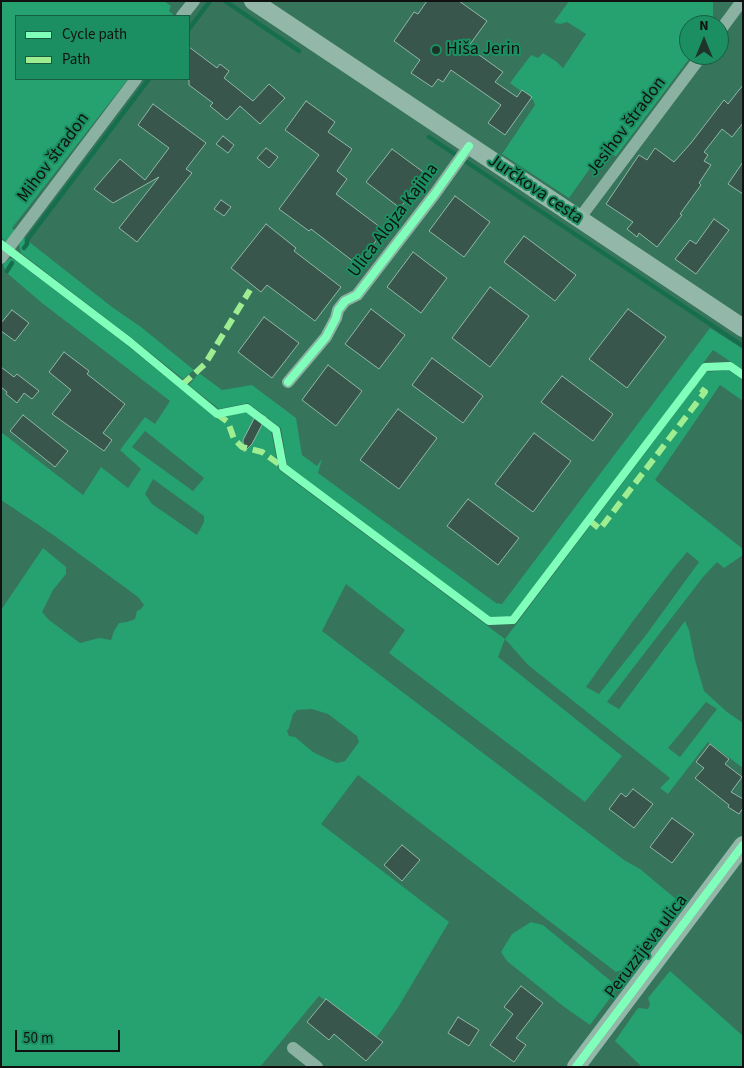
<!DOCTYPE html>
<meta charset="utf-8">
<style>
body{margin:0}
#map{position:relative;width:744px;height:1068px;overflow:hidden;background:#36745c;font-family:"Source Sans 3",sans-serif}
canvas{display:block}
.frame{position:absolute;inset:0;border:2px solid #111;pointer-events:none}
.legend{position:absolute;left:15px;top:15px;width:175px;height:65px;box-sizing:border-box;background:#1b8f62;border:1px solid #175d42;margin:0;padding:6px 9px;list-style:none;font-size:15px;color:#111}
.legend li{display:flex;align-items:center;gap:10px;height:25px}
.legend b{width:25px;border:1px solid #175d42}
.north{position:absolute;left:679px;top:15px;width:50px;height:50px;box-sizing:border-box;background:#1b8f62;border:1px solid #175d42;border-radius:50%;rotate:0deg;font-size:14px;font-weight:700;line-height:20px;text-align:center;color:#111}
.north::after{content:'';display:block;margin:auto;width:18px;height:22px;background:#1e342b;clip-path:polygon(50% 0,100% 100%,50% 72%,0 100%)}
.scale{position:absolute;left:15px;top:1030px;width:105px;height:22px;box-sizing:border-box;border:2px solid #111;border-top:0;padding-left:6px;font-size:15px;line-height:18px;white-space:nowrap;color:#111;-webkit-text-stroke:4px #1b8f62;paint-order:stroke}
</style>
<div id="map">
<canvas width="744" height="1068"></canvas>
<div class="frame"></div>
<ul class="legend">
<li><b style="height:6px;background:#80ffba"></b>Cycle path</li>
<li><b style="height:6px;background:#9fed91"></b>Path</li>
</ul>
<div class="north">N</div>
<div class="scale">50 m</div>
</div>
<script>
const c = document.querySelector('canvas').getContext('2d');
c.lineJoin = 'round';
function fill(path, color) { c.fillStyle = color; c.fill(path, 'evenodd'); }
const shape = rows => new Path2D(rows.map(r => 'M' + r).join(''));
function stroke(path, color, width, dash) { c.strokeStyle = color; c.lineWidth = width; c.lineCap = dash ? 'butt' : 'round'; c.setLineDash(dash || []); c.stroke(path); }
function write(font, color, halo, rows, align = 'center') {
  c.font = font + ' "Source Sans 3",sans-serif'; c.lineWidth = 4; c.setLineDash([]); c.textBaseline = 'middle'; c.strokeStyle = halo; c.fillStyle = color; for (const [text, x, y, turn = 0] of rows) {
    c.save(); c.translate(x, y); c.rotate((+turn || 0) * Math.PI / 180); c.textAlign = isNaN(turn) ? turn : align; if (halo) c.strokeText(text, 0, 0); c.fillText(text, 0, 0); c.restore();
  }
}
fill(shape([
 [1,1,164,1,171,6,169,11,175,16,16,16,16,79,128,79,12,228,16,231,7,243,1,237],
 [569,1,713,1,713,25,689,25,689,55,692,55,616,156,603,150,569,198,502,154,535,105,533,100,510,83,531,55,538,58,543,53,557,62,563,68,586,34,567,22,560,24,554,22],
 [23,237,112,307,141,327,194,370,183,379,133,339,21,253,19,245],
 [10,258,18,262,128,346,216,418,246,412,271,431,279,470,505,639,706,372,728,370,743,380,743,401,720,385,655,480,743,549,743,555,724,568,717,562,703,577,607,702,619,709,685,621,689,630,695,660,704,691,727,712,743,723,743,768,708,742,668,794,660,788,670,778,528,665,505,639,498,657,622,756,585,802,389,653,405,630,346,584,322,631,624,860,640,869,682,904,658,937,627,968,616,972,358,775,321,824,449,922,397,1009,377,1037,319,996,260,1067,1,1067,1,610,43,548,66,567,66,574,53,590,42,612,49,620,80,643,99,638,111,640,114,631,119,623,127,622,135,619,137,611,141,609,144,605,138,597,52,534,1,500,1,432,83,495,101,467,128,488,141,469,120,450,145,417,155,424,170,401,42,303,8,274,4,268,3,264],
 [145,431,204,478,193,491,132,447],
 [153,479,204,516,204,522,197,535,152,504,145,494],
 [687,552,699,562,646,635,599,694,586,687,633,621,672,570],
 [706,702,717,709,680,757,668,748],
 [312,709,328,714,357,736,359,742,345,761,337,763,325,758,313,752,295,737,289,736,287,731,289,728,293,714,297,710],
 [710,328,743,349,743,370,713,350,511,616,490,617,287,465,281,428,248,403,219,409,189,385,199,373,222,390,252,385,296,418,302,455,317,466,322,459,318,473,496,603,502,604],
 [531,922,543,925,612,982,613,994,590,1025,563,1006,507,961,501,952,512,934],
 [670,971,743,1036,743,1067,642,1067,615,1041,638,1008,648,1009,650,1004,648,998]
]), '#26a170');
stroke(shape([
 [225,1,299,51],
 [189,29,210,1],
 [429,137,743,346],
 [24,248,27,244,27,240,149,79],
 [7,271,12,263]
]), '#156e4d', 4.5);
const building = shape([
 [427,1,459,1,487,21,468,47,503,72,495,82,517,97,522,90,532,97,505,135,488,123,501,105,451,70,443,82,438,79,432,87,411,73,420,60,394,41,414,12,418,14,427,1],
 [189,47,217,68,220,64,229,71,224,78,253,101,269,84,285,98,260,124,240,106,227,120,210,106,213,103,189,85,189,47],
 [743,85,743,123,732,137,722,129,704,152,708,155,704,161,711,165,699,183,701,185,680,214,682,215,657,247,639,233,637,237,627,229,633,222,606,204,639,155,647,160,655,148,674,162,691,143,724,100,728,104,743,85],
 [306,101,335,122,328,132,352,149,337,171,347,179,336,194,384,230,358,265,311,229,309,231,279,209,319,155,285,130,306,101],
 [153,104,206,143,186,169,192,173,137,242,119,228,159,177,113,203,94,189,120,159,145,180,169,148,138,125,153,104],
 [223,136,234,145,228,153,216,144,223,136],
 [266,148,278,157,269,168,257,158,266,148],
 [392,149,426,174,400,208,366,182,392,149],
 [743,162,743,194,728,184,743,162],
 [455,196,490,222,464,257,429,231,455,196],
 [221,200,231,207,224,216,214,209,221,200],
 [714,219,729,230,696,274,675,259,690,240,696,244,714,219],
 [266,224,296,248,294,251,341,287,315,321,267,285,261,292,231,268,266,224],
 [524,236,576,275,555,301,504,262,524,236],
 [413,252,447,278,421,313,387,287,413,252],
 [490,287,529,316,490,367,452,338,490,287],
 [371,309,405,335,379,369,345,344,371,309],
 [628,309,666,337,627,388,589,359,628,309],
 [12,310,29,323,15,341,1,331,1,323,12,310],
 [264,317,299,343,272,378,238,352,264,317],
 [64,352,89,371,87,374,125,404,103,433,112,440,104,451,52,414,71,390,49,372,64,352],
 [432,358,483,396,463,423,412,385,432,358],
 [328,365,362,391,336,426,302,400,328,365],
 [1,367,14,377,17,374,39,391,32,399,24,393,17,403,6,394,7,392,1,387,1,367],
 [562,376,613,414,593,441,541,402,562,376],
 [398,409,437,438,399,489,360,460,398,409],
 [257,413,266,417,252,444,244,452,243,440,257,413],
 [23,415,68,451,55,467,10,431,23,415],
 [534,433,571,461,533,512,495,484,534,433],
 [468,499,519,538,498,565,447,526,468,499],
 [710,744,729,759,725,764,742,777,731,792,743,799,743,808,739,814,728,807,729,805,695,778,704,768,696,762,710,744],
 [633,789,653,804,634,828,609,809,621,793,626,797,633,789],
 [672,818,694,834,672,863,650,847,672,818],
 [402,845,420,860,402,881,384,865,402,845],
 [521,986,543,1003,516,1038,526,1045,514,1062,490,1045,513,1014,504,1007,521,986],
 [326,999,383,1042,366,1061,334,1034,329,1040,307,1022,326,999],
 [458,1017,479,1030,469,1046,448,1033,458,1017]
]);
fill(building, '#38564b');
stroke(building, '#92b6a8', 1);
stroke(shape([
 [182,16,194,1],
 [719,32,742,1],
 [579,219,702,55],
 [1,258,136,79],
 [288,382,326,337,336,318,338,310,345,301,357,295,434,195,469,146],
 [293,1048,317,1067]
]), '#8ab1a2', 12);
stroke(shape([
 [253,1,743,328],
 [576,1067,743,845]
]), '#93b7a8', 18);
stroke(shape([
 [182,385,205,364,250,290],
 [217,414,228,422,234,439,242,447,262,452,283,467],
 [589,520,600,529,705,392,693,383]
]), '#9fed91', 6, [12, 6]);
stroke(shape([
 [1,244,130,342,217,414,247,408,276,430,283,467,489,621,513,620,705,367,730,366,743,375],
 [288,382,326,337,336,318,338,310,345,301,357,295,434,195,469,146],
 [576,1067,743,845]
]), '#80ffba', 8);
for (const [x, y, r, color] of [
 [436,50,5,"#1e342b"]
]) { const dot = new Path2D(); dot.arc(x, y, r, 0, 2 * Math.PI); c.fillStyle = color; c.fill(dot); stroke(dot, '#1b8f62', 2); }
write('18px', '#111', '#1b8f62', [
 ["Hiša Jerin",446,50]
], 'left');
write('18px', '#111', '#1b8f62', [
 ["Jesihov štradon",627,127,-53],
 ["Mihov štradon",54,158,-53],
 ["Jurčkova cesta",535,190,34],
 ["Ulica Alojza Kajina",394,221,-53],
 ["Peruzzijeva ulica",647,947,-53]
]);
</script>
